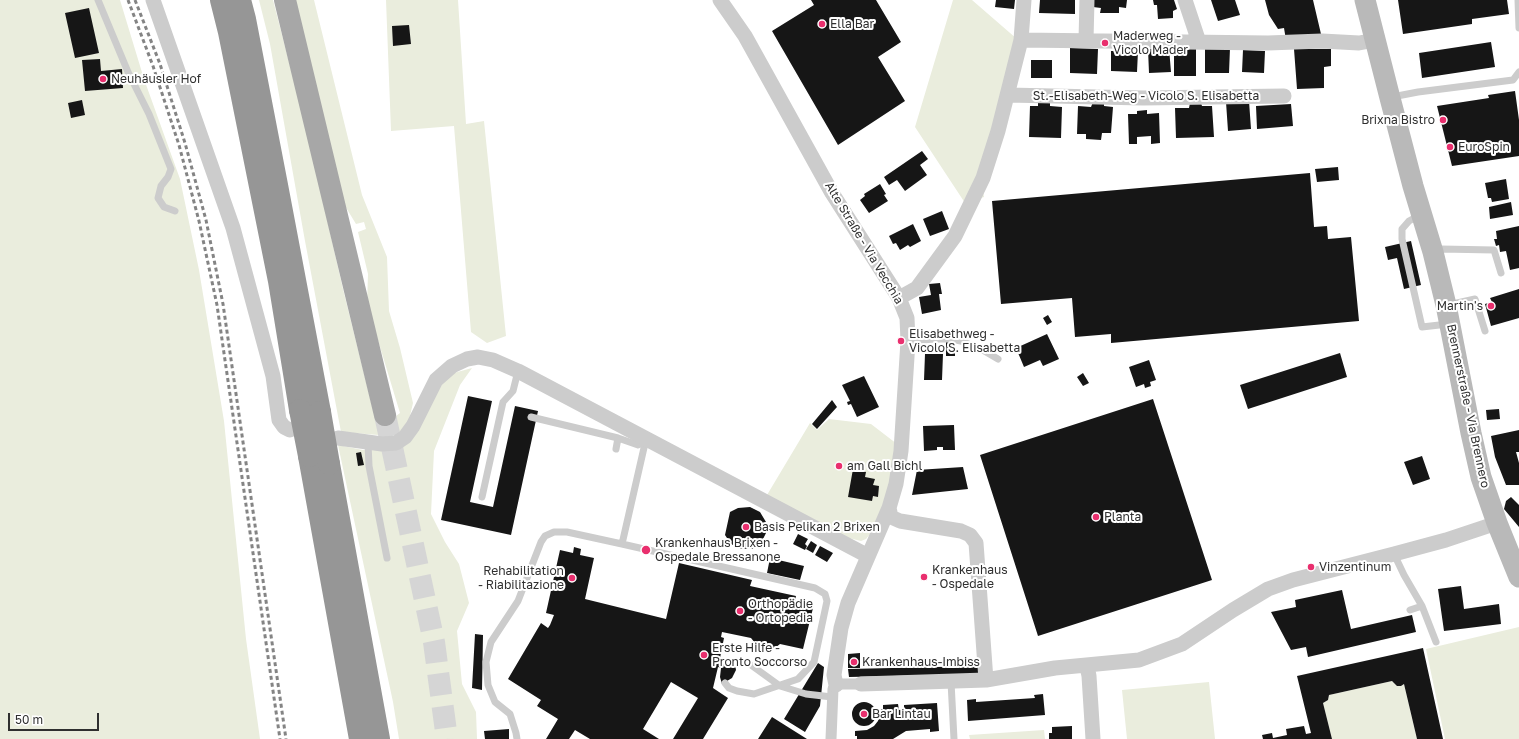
<!DOCTYPE html>
<meta charset="utf-8">
<style>
body{margin:0}
#map{position:relative;width:1519px;height:739px;overflow:hidden;background:#fff;font-family:"Golos Text",sans-serif}
canvas{display:block}
.scale{position:absolute;left:8px;top:713px;width:91px;height:18px;box-sizing:border-box;border:2px solid #2f2f2f;border-top:0;padding-left:5px;font-size:12px;line-height:14px;white-space:nowrap;color:#2f2f2f;-webkit-text-stroke:3px #fff;paint-order:stroke}
</style>
<div id="map">
<canvas width="1519" height="739"></canvas>
<div class="scale">50 m</div>
</div>
<script>
const c = document.querySelector('canvas').getContext('2d');
c.lineJoin = 'round';
function fill(path, color) { c.fillStyle = color; c.fill(path, 'evenodd'); }
const shape = rows => new Path2D(rows.map(r => 'M' + r).join(''));
function stroke(path, color, width, dash) { c.strokeStyle = color; c.lineWidth = width; c.lineCap = dash ? 'butt' : 'round'; c.setLineDash(dash || []); c.stroke(path); }
function write(font, color, halo, rows, align = 'center') {
  c.font = font + ' "Golos Text",sans-serif'; c.lineWidth = 4; c.setLineDash([]); c.textBaseline = 'middle'; c.strokeStyle = halo; c.fillStyle = color; for (const [text, x, y, turn = 0] of rows) {
    c.save(); c.translate(x, y); c.rotate((+turn || 0) * Math.PI / 180); c.textAlign = isNaN(turn) ? turn : align; if (halo) c.strokeText(text, 0, 0); c.fillText(text, 0, 0); c.restore();
  }
}
fill(shape([
 [0,0,120,0,144,79,180,179,199,270,224,421,246,639,260,739,0,739],
 [259,0,273,0,306,128,343,289,375,418,388,422,400,413,367,304,368,274,358,232,366,229,364,222,356,224,342,201,293,0,314,0,362,195,387,257,389,311,400,348,413,403,409,420,401,431,391,436,341,432,305,241,270,44],
 [386,0,458,0,466,124,484,121,506,336,487,343,471,332,454,126,391,131],
 [953,0,972,0,1017,39,983,191,984,197,965,203,915,127],
 [472,368,460,385,434,451,431,514,445,542,459,564,469,603,457,631,462,684,476,712,477,739,399,739,393,702,338,445,363,450,392,449,450,374],
 [829,419,871,424,897,444,890,487,875,528,866,539,861,541,849,538,767,495,810,423,817,430],
 [1519,627,1519,739,1445,739,1426,649],
 [1392,681,1397,686,1401,686,1404,684,1417,739,1332,739,1323,703,1328,700,1329,695],
 [1209,682,1215,739,1127,739,1122,690],
 [1044,730,1045,739,970,739,969,735]
]), '#eaeddd');
fill(shape([
 [811,0,876,0,901,42,878,57,905,101,838,145,772,31,814,5],
 [996,0,1015,0,1014,9,995,7],
 [1040,0,1075,0,1075,14,1039,13],
 [1093,0,1127,0,1126,8,1119,7,1119,13,1100,13,1101,8,1093,7],
 [1153,0,1174,0,1177,9,1173,11,1173,18,1158,19,1157,5,1154,5],
 [1211,0,1235,0,1240,15,1218,21],
 [1265,0,1313,0,1321,34,1286,40,1284,28,1278,29,1269,15],
 [1398,0,1507,0,1509,14,1472,19,1472,24,1403,34],
 [89,8,99,53,75,58,65,13],
 [409,25,411,44,393,46,392,26],
 [1491,42,1495,67,1422,78,1419,53],
 [1205,47,1230,48,1229,73,1205,73],
 [1070,48,1098,49,1097,74,1070,73],
 [1169,48,1171,72,1149,73,1148,49],
 [1174,48,1196,48,1196,76,1174,76],
 [1294,49,1331,49,1331,66,1324,67,1324,88,1297,89],
 [1243,50,1265,51,1264,73,1242,72],
 [1111,51,1138,51,1137,72,1111,71],
 [100,59,101,71,122,69,123,88,85,91,82,60],
 [1031,60,1052,60,1052,78,1031,78],
 [1515,91,1519,120,1519,156,1452,166,1437,106,1489,98,1488,95],
 [82,100,85,115,71,118,68,103],
 [1249,101,1251,129,1228,131,1226,102],
 [1038,102,1050,102,1050,106,1062,107,1061,138,1029,137,1030,106,1038,106],
 [1093,102,1104,103,1104,106,1113,107,1111,133,1102,133,1101,140,1086,139,1086,134,1077,134,1078,106,1091,107],
 [1190,103,1201,103,1202,106,1212,106,1214,137,1176,138,1175,108,1189,108],
 [1291,104,1293,126,1257,129,1256,106],
 [1147,110,1147,114,1159,113,1160,143,1151,144,1151,136,1137,137,1137,144,1129,144,1128,114,1137,114,1137,111],
 [922,151,928,159,920,165,927,175,905,191,897,180,889,185,884,177],
 [1338,167,1339,180,1317,182,1315,169],
 [1310,173,1314,227,1327,226,1328,239,1351,237,1359,321,1111,343,1111,334,1075,337,1072,298,1001,304,992,201],
 [1506,179,1509,199,1492,202,1491,198,1488,198,1485,183],
 [880,184,886,194,884,195,888,201,869,213,860,200,865,196,864,194],
 [1511,202,1513,215,1490,219,1489,207],
 [942,211,949,229,930,236,923,219],
 [913,224,921,241,910,247,908,245,900,250,896,243,893,244,889,236],
 [1519,226,1519,268,1510,270,1506,251,1500,252,1499,245,1496,246,1494,239,1497,239,1496,231],
 [1411,241,1421,285,1404,289,1397,258,1388,260,1385,247],
 [940,283,942,294,939,294,941,310,922,314,919,297,931,295,929,284],
 [1519,289,1519,318,1491,326,1485,304,1492,302,1490,298],
 [1048,315,1052,322,1047,325,1043,318],
 [1047,334,1059,359,1043,366,1040,360,1024,367,1016,348],
 [946,342,955,343,955,356,946,356],
 [1340,353,1347,377,1248,409,1240,385],
 [925,354,943,354,942,380,924,380],
 [1149,360,1156,380,1150,382,1151,386,1145,388,1144,384,1136,387,1129,367],
 [1083,373,1089,383,1083,386,1077,377],
 [864,376,879,407,857,417,851,404,848,405,847,402,850,401,842,385],
 [468,396,492,401,470,502,493,507,515,406,538,411,511,535,441,520],
 [1153,399,1212,580,1038,636,980,455],
 [832,400,837,407,817,429,812,424],
 [1499,409,1500,419,1487,420,1486,410],
 [954,425,955,450,943,450,943,447,937,447,937,450,924,451,923,426],
 [1519,430,1519,452,1516,452,1519,463,1519,485,1506,485,1495,457,1491,436],
 [361,452,364,465,358,466,356,453],
 [1422,456,1430,479,1413,485,1404,462],
 [963,467,968,489,912,495,917,470],
 [853,469,866,472,865,477,875,479,873,485,879,486,878,497,873,496,872,501,848,497],
 [1511,497,1519,505,1519,527,1504,509,1506,501],
 [750,507,760,512,766,522,766,533,761,543,752,549,741,549,731,544,725,535,730,512,738,508],
 [798,534,808,539,805,544,807,546,805,550,793,544],
 [811,541,817,545,813,553,806,549],
 [820,546,833,553,827,562,815,555],
 [574,547,581,549,580,555,594,558,585,599,666,619,679,563,752,580,750,586,796,596,795,600,814,604,803,649,780,644,775,648,755,643,751,638,722,632,721,637,724,638,719,663,724,664,734,658,736,670,732,678,722,684,720,677,721,668,718,667,713,688,728,698,703,739,673,739,698,698,671,682,643,729,659,739,590,739,575,730,569,739,546,739,558,719,537,706,541,700,508,679,541,623,548,628,550,625,554,615,546,613,560,550,573,553],
 [770,558,804,566,800,580,767,573],
 [1461,586,1464,609,1499,604,1501,624,1444,631,1438,589],
 [1342,590,1351,629,1412,615,1416,632,1308,657,1306,647,1291,650,1271,612,1296,607,1295,600],
 [475,634,483,635,482,690,472,688],
 [1423,648,1443,739,1417,739,1404,684,1401,686,1397,686,1392,681,1329,695,1328,700,1323,703,1332,739,1263,739,1262,735,1272,733,1273,738,1287,735,1286,729,1304,726,1306,734,1311,733,1297,676],
 [860,653,860,668,848,668,848,654],
 [818,663,824,667,820,706,805,732,784,719],
 [981,666,981,674,849,677,848,669],
 [1043,694,1045,715,968,721,967,700,976,699,976,702,1035,698,1034,695],
 '852 714a12 12 0 1 1 24 0a12 12 0 1 1-24 0Z',
 [937,703,939,731,930,732,930,729,906,731,893,739,857,739,857,736,855,736,855,731,867,730,874,726,878,721,881,709,883,709,883,705,898,704,899,710,904,709,904,705],
 [772,717,807,739,758,739],
 [1072,726,1072,739,1049,739,1049,733,1052,733,1052,727],
 [509,729,509,739,485,739,484,731]
]), '#161616');
stroke(shape([
 [385,415,434,642,447,739]
]), '#d5d5d5', 22, [22, 11]);
stroke(shape([
 [98,0,128,72,149,114,171,169,168,177,161,186,158,198,164,207,175,211],
 [1518,0,1519,28],
 [1392,97,1418,92,1513,80,1519,72],
 [1420,215,1409,221,1402,229,1402,239,1422,327,1448,324],
 [1435,251,1441,249,1494,250,1501,273],
 [1448,305,1475,299,1485,331],
 [908,341,935,339,950,339,961,341,981,349,998,359],
 [531,417,618,438,638,445,646,439],
 [368,443,369,466,387,558],
 [616,449,618,438],
 [482,497,503,402,513,391,518,371],
 [622,544,646,439],
 [1394,554,1404,575,1422,606,1436,642],
 [1410,610,1422,606],
 [735,661,742,662,751,665,780,686,806,694,832,697],
 [951,682,954,739],
 [517,739,516,733,510,714,495,702,488,685,486,662,491,642,518,601,541,542,545,536,554,532,567,532,622,544,815,588,825,594,827,601,814,662,798,679,754,694,737,691,729,688,725,683]
]), '#ccc', 7);
stroke(shape([
 [831,739,833,689,840,684,861,684]
]), '#ccc', 11);
stroke(shape([
 [153,0,233,228,273,376,279,420,284,427,290,430],
 [720,0,745,36,832,193,899,298,907,318,908,341,901,451,896,484,889,508,848,603,841,628,834,675,836,685],
 [1185,0,1199,42],
 [1021,40,1268,43,1322,41,1359,43,1375,40],
 [1086,40,1087,0],
 [1008,95,1143,98,1284,96],
 [899,298,917,288,955,236,983,178,998,131,1021,40,1024,0],
 [338,438,382,444,396,443,405,437,413,426,436,380,452,366,467,359,478,357,493,360,518,371,868,556],
 [889,508,891,517,900,521,961,531,970,535,976,543,986,680],
 [1087,666,1089,676,1093,739],
 [861,684,986,680,1055,668,1139,660,1182,644,1233,610,1268,589,1293,580,1394,554,1446,540,1497,523]
]), '#ccc', 15);
stroke(shape([
 [1365,0,1390,98,1413,186,1433,252,1446,305,1471,433,1481,477,1497,523,1519,577]
]), '#b9b9b9', 21);
stroke(shape([
 [285,0,385,415]
]), '#a7a7a7', 22);
stroke(shape([
 [221,0,229,32,279,281,300,410],
 [240,0,245,19,277,185,320,412],
 [309,456,360,739],
 [329,464,379,739]
]), '#969696', 22);
stroke(shape([
 [128,0,153,66,179,145,199,221,217,305,280,739],
 [135,0,160,64,185,143,206,220,223,304,286,739]
]), '#848484', 3, [4, 3]);
stroke(shape([
 [300,410,309,456],
 [320,412,329,464]
]), '#969696', 22);
for (const [x, y, r, color] of [
 [822,24,4,"#e92f6e"],
 [1105,43,4,"#e92f6e"],
 [103,79,4,"#e92f6e"],
 [1443,120,4,"#e92f6e"],
 [1450,147,4,"#e92f6e"],
 [1491,306,4,"#e92f6e"],
 [901,341,4,"#e92f6e"],
 [839,466,4,"#e92f6e"],
 [1096,517,4,"#e92f6e"],
 [746,527,4,"#e92f6e"],
 [646,550,5,"#e92f6e"],
 [1311,567,4,"#e92f6e"],
 [924,577,4,"#e92f6e"],
 [572,578,4,"#e92f6e"],
 [740,611,4,"#e92f6e"],
 [704,655,4,"#e92f6e"],
 [854,662,4,"#e92f6e"],
 [864,714,4,"#e92f6e"]
]) { const dot = new Path2D(); dot.arc(x, y, r, 0, 2 * Math.PI); c.fillStyle = color; c.fill(dot); stroke(dot, '#fff', 1.5); }
write('12px', '#2f2f2f', '#fff', [
 ["Ella Bar",830,24],
 ["Maderweg -",1113,36],
 ["Vicolo Mader",1113,50],
 ["Neuhäusler Hof",111,79],
 ["Brixna Bistro",1435,120,"right"],
 ["EuroSpin",1458,147],
 ["Martin's",1483,306,"right"],
 ["Elisabethweg -",909,334],
 ["Vicolo S. Elisabetta",909,348],
 ["am Gall Bichl",847,466],
 ["Planta",1104,517],
 ["Basis Pelikan 2 Brixen",754,527],
 ["Krankenhaus Brixen -",655,543],
 ["Ospedale Bressanone",655,557],
 ["Vinzentinum",1319,567],
 ["Krankenhaus",932,570],
 ["- Ospedale",932,584],
 ["Rehabilitation",564,571,"right"],
 ["- Riabilitazione",564,585,"right"],
 ["Orthopädie",748,604],
 ["- Ortopedia",748,618],
 ["Erste Hilfe -",712,648],
 ["Pronto Soccorso",712,662],
 ["Krankenhaus-Imbiss",862,662],
 ["Bar Lintau",872,714]
], 'left');
write('12px', '#2f2f2f', '#fff', [
 ["St.-Elisabeth-Weg - Vicolo S. Elisabetta",1146,96],
 ["Alte Straße - Via Vecchia",864,243,59],
 ["Brennerstraße - Via Brennero",1468,406,78]
]);
</script>
